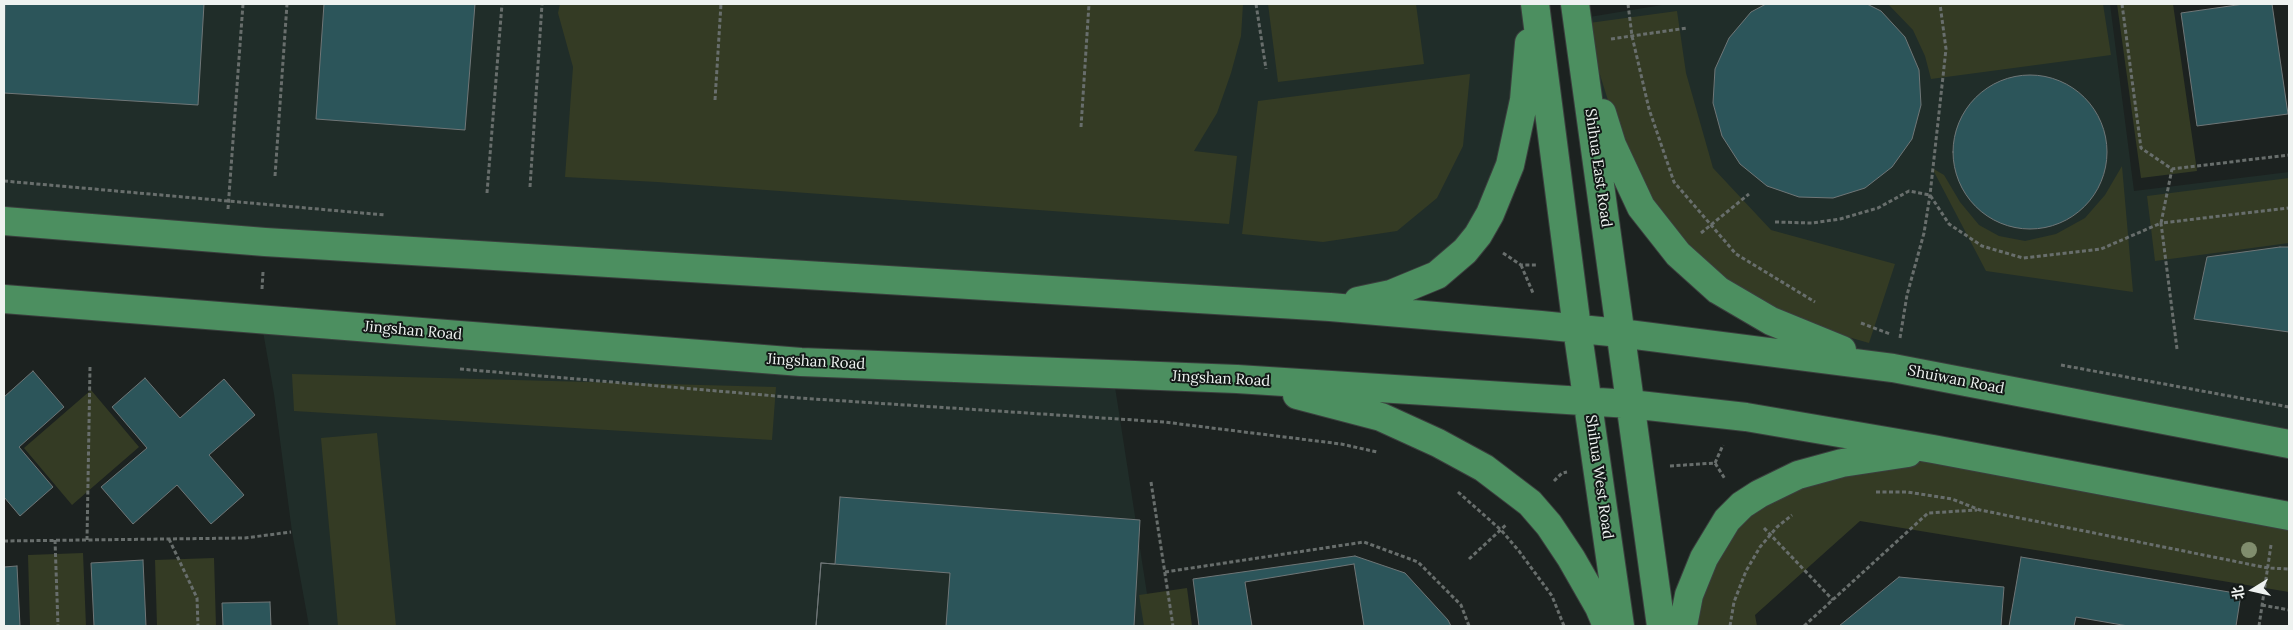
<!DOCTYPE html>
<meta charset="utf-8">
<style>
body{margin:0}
#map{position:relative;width:2293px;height:630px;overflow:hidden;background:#1c2220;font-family:Lora,"Noto Sans SC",serif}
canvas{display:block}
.frame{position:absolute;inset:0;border:5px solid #eef2f0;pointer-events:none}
.north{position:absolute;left:2228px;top:565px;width:50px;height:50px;-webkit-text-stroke:4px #131917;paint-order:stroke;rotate:260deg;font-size:14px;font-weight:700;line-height:20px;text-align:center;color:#eef2f0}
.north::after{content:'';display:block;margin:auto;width:18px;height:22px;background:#eef2f0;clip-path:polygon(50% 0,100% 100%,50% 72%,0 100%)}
</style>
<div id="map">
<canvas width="2293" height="630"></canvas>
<div class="frame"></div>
<div class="north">北</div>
</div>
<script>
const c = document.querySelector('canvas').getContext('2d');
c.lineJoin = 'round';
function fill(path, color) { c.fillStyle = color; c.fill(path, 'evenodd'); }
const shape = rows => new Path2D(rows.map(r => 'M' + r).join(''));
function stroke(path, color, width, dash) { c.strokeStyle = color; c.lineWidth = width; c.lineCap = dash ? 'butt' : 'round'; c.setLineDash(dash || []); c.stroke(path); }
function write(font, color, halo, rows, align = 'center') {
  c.font = font + ' Lora,serif'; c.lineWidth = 4; c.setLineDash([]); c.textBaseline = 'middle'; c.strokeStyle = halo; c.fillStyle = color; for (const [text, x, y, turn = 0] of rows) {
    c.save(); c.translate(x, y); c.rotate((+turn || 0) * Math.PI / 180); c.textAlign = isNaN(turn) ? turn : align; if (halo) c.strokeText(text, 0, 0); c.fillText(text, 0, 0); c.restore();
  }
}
fill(shape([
 [4,4,1531,4,1524,100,1464,251,1330,306,4,221],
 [1668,4,2110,4,2134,191,2289,172,2289,443,1893,368,1814,340,1613,145,1577,19],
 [261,320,1113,374,1152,626,309,626,292,532,274,394]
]), '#202d29');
fill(shape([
 [560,4,1243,4,1241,36,1231,73,1217,113,1194,151,1237,156,1229,224,657,182,565,177,573,67,558,13],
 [1268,4,1416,4,1424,64,1278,82],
 [1888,4,2103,4,2111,55,1931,79,1925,56,1913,30],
 [2117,4,2173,4,2197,171,2141,178],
 [1677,11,1686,73,1713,168,1771,230,1895,264,1869,343,1817,328,1724,285,1686,246,1649,200,1622,145,1590,43,1589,23],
 [1470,74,1463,146,1437,198,1397,231,1323,242,1242,234,1258,101],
 [2122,166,2133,292,1986,271,1932,168,1944,175,1960,202,1979,225,1999,236,2025,241,2056,234,2085,218,2105,195],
 [2289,178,2289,243,2155,261,2147,196],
 [292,374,776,387,772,440,294,411],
 [91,390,139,447,72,505,24,448],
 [377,433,396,626,338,626,321,438],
 [1931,454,2289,522,2289,592,1860,521,1755,615,1757,626,1691,626,1696,594,1732,526,1798,481],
 [83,553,86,626,30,626,28,555],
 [214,558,216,626,157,626,155,560],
 [1187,588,1192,626,1144,626,1139,595]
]), '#343b24');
const building = shape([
 [5,4,204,4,198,105,4,93,5,4],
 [324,4,475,4,465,130,316,119,324,4],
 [1766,4,1867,4,1881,11,1905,37,1919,70,1921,105,1912,139,1892,167,1865,188,1833,198,1799,197,1767,186,1740,164,1722,136,1713,103,1715,69,1729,38,1751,12,1766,4],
 [2244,4,2272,4,2288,114,2197,126,2181,13,2244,4],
 '1953 152a77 77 0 1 1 154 0a77 77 0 1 1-154 0Z',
 [2280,247,2289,247,2289,332,2194,319,2207,257,2280,247],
 [33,371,64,407,19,447,53,487,20,516,4,497,4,397,33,371],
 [145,378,180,418,224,379,255,415,209,455,244,495,211,524,177,485,133,524,101,487,147,448,112,407,145,378],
 [840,497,1140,520,1134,626,816,626,821,563,835,564,840,497],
 [1355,556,1405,573,1448,620,1451,626,1199,626,1193,579,1355,556],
 [2021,557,2241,594,2236,626,2128,626,2076,617,2074,626,2009,626,2021,557],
 [143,560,146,626,94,626,91,563,143,560],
 [821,563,950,573,946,626,816,626,821,563],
 [1354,564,1364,626,1252,626,1245,582,1354,564],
 [17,566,20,626,4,626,4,567,17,566],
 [1899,577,2004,587,2001,626,1839,626,1899,577],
 [270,602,271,626,223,626,222,603,270,602]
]);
fill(building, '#2c555a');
stroke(building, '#6f7677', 1);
const major = shape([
 [1535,4,1577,328,1620,626],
 [1575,4,1661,626],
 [1602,113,1612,145,1641,207,1678,254,1718,290,1771,321,1842,350],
 [4,221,265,242,1330,307,1541,325,1620,333,1893,368,2289,444],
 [4,299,801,362,1237,379,1630,404,1746,417,1933,449,2289,516],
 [1358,301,1391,294,1437,275,1465,251,1478,235,1490,214,1510,165,1524,100,1529,43],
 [1297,395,1381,417,1438,443,1484,468,1530,503,1549,525,1571,558,1599,607,1607,626],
 [1683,626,1689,595,1704,558,1727,520,1742,505,1759,494,1798,475,1842,463,1908,453]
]);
stroke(major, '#3a3e3d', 30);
stroke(shape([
 [1256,4,1266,69],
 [1628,4,1632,36,1649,109,1674,182,1736,254,1815,302],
 [2122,4,2141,148,2172,169,2289,155],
 [1611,39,1687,28],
 [715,100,721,4],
 [1081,127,1089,4],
 [275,176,287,4],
 [4,181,385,215],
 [530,187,542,4],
 [487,193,502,4],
 [228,209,243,4],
 [1775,222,1812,223,1840,219,1878,208,1909,191,1930,195,1949,224,1982,246,2023,258,2101,249,2161,223,2172,169],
 [1701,233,1749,194],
 [1503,253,1521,265,1538,265],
 [1521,265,1533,293],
 [262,289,263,272],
 [1861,323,1890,334],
 [1900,338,1907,295,1924,233,1930,195,1946,49,1940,4],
 [2177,349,2161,223,2289,208],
 [2061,365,2289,407],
 [460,369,799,398,1164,422,1341,444,1377,452],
 [1715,463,1723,445],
 [1670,466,1715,463,1725,479],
 [1554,481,1562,473,1567,472],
 [1151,482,1173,626],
 [1458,492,1501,530,1519,551,1552,596,1564,626],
 [1876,492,1907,492,1952,499,1980,510,2268,568,2289,569],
 [1764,528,1833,600],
 [169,539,197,598,198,626],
 [55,540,58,626],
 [87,540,90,367],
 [4,541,245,538,291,532],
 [1469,559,1507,524],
 [1165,572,1364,542,1418,562,1461,605,1469,626],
 [2262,605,2289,610],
 [1730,626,1734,602,1746,571,1760,547,1777,527,1792,515],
 [1804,626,1928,513,1977,510],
 [2259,626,2271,545]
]), '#686e6c', 3, [4, 2.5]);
stroke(major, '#4c8f60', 28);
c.fillStyle = '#808d6d';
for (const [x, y] of [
 [2249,550]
]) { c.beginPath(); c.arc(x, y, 8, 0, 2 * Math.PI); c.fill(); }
write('15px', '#eef2f0', '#131917', [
 ["Shihua East Road",1598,168,82],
 ["Jingshan Road",413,331,5],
 ["Jingshan Road",816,362,3],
 ["Jingshan Road",1221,379,3],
 ["Shuiwan Road",1956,380,11],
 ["Shihua West Road",1599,477,82]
]);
</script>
